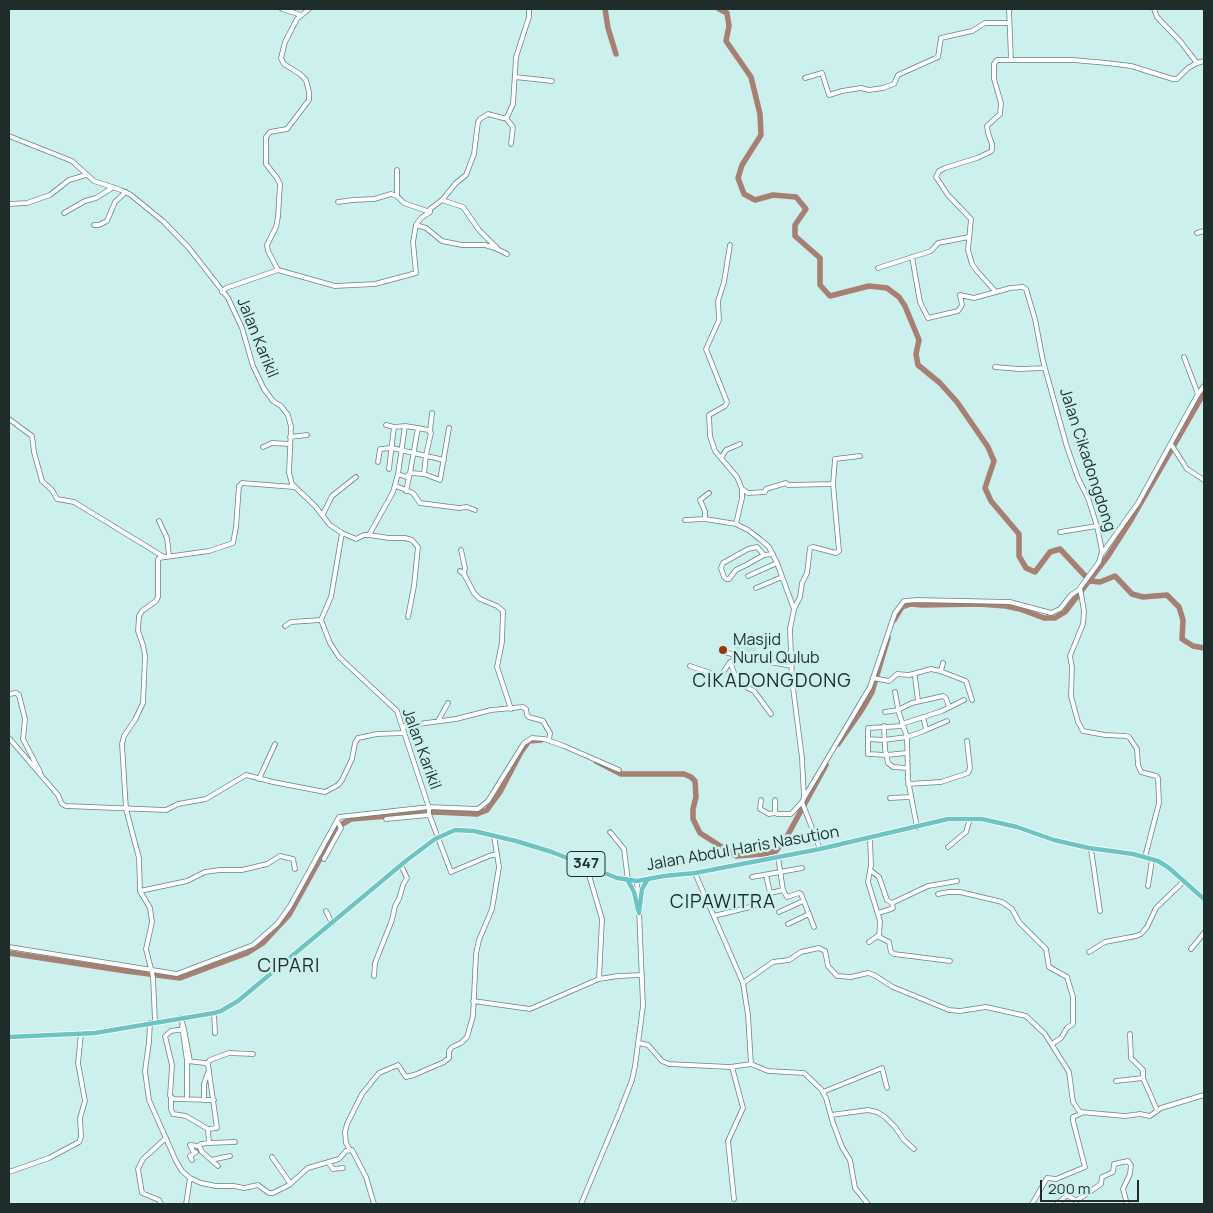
<!DOCTYPE html>
<style>
body{margin:0}
#map{position:relative;width:1213px;height:1213px;overflow:hidden;background:#ccf0ee;font-family:Manrope,sans-serif}
canvas{display:block}
.frame{position:absolute;inset:0;border:10px solid #1e2c2b;pointer-events:none}
.scale{position:absolute;left:1040px;top:1180px;width:99px;height:22px;box-sizing:border-box;border:2px solid #1e2c2b;border-top:0;padding-left:6px;font-size:15px;line-height:18px;white-space:nowrap;color:#1e2c2b;-webkit-text-stroke:4px #ccf0ee;paint-order:stroke}
</style>
<div id="map">
<canvas width="1213" height="1213"></canvas>
<div class="frame"></div>
<div class="scale">200 m</div>
</div>
<script>
const c = document.querySelector('canvas').getContext('2d');
c.lineJoin = 'round';
function fill(path, color) { c.fillStyle = color; c.fill(path, 'evenodd'); }
const shape = rows => new Path2D(rows.map(r => 'M' + r).join(''));
function stroke(path, color, width, dash) { c.strokeStyle = color; c.lineWidth = width; c.lineCap = dash ? 'butt' : 'round'; c.setLineDash(dash || []); c.stroke(path); }
function write(font, color, halo, rows, align = 'center') {
  c.font = font + ' Manrope,sans-serif'; c.lineWidth = 5; c.setLineDash([]); c.textBaseline = 'middle'; c.strokeStyle = halo; c.fillStyle = color; for (const [text, x, y, turn = 0] of rows) {
    c.save(); c.translate(x, y); c.rotate((+turn || 0) * Math.PI / 180); c.textAlign = isNaN(turn) ? turn : align; if (halo) c.strokeText(text, 0, 0); c.fillText(text, 0, 0); c.restore();
  }
}
fill(shape([
 [754,632,757,653,735,655,733,637]
]), '#b7e5e2');
stroke(shape([
 [605,9,608,28,616,54],
 [719,9,727,13,729,26,726,41,751,77,760,114,761,135,742,165,738,178,744,194,755,200,773,195,796,197,806,209,795,225,795,236,820,258,820,285,830,296,869,286,887,288,899,297,905,306,919,340,916,354,918,365,940,383,957,402,988,447,994,461,985,488,991,501,1019,534,1019,556,1026,568,1035,572,1050,552,1060,549,1090,581,1100,582,1115,576,1132,594,1143,597,1167,595,1179,607,1183,620,1182,639,1193,646,1204,648],
 [894,620,902,607,911,604,922,605,979,604,1006,606,1020,609,1044,618,1055,618,1065,612,1108,556,1131,520,1204,393],
 [838,744,861,711,872,692,888,638],
 [596,761,621,774,684,774,691,777,695,781,696,797,693,809,693,819,700,833,736,856,764,854,776,851,785,840,826,765],
 [9,953,126,971,180,978,247,953,263,943,289,915,337,828,344,823,351,819,436,812,477,814,487,810,500,792,521,752,529,741,541,740]
]), '#a77f73', 5.5);
const minor = shape([
 [282,9,301,15],
 [1009,9,1011,60],
 [1154,9,1157,17,1180,41,1197,63,1204,61],
 [515,77,552,81],
 [805,78,822,73,829,95,842,91,861,88,869,90,883,88,894,84,898,75,938,57,941,38,972,31,985,23,1009,23],
 [506,118,513,127,511,144],
 [9,136,72,161,94,181,121,190,131,195,164,222,189,248,228,298,242,328,253,366,264,389,273,401,281,406,288,415,291,427,289,473,292,484,315,506,330,525,342,533,331,597,321,620,330,643,339,657,397,711,429,808,429,814,451,872,489,856,497,854],
 [397,170,397,196],
 [442,200,463,207,479,230,497,248],
 [338,202,353,200,374,199,391,194,397,196,404,203,430,212],
 [9,204,27,203,50,195,69,180,86,175],
 [64,213,85,201,96,198,112,188],
 [94,225,99,225,107,221,115,202,126,192],
 [416,225,426,228,442,241,462,245,485,245,495,248,507,254],
 [1197,233,1204,231],
 [730,245,724,282,718,301,719,320,706,349,727,402,725,406,709,415,710,436,715,451,737,477,742,489,742,498,736,524],
 [912,257,920,302,928,318,958,311,962,305,960,295,974,298,996,292],
 [878,268,931,251,938,243,969,237],
 [278,270,268,251,267,245,276,227,278,217,280,184,277,178,266,164,266,137,270,132,287,129,309,100,309,92,306,80,300,74,284,64,281,58,285,42,297,19,309,9],
 [222,292,226,288,278,270,335,286,375,284,416,273,413,242,416,225,421,218,430,212,430,209,442,200,456,183,466,175,474,154,478,122,480,119,488,114,503,118,506,118,508,115,513,104,516,57,529,17,529,9],
 [1184,357,1198,394],
 [995,367,1019,369,1045,368],
 [9,419,32,436,34,452,42,481,52,490,57,499,74,502,164,557],
 [386,425,394,427,405,426,418,428,410,473,406,477,398,474,405,426],
 [418,428,428,430,431,433,426,455,424,474],
 [430,431,432,413],
 [290,437,307,435],
 [1171,444,1187,469,1204,480],
 [263,447,272,443,290,444],
 [721,458,726,450,740,444],
 [378,462,380,449,392,448,444,460],
 [389,469,394,427],
 [396,486,413,493,420,503,459,508,467,507,475,510],
 [742,489,748,493,765,492,766,489,786,483,788,485,833,484],
 [406,491,410,473,424,474,440,480,449,428],
 [323,514,332,496,356,477],
 [705,519,705,511,700,500,709,493],
 [685,520,705,519,736,524,748,530,761,540,769,547,777,563,794,609,790,629,792,680,802,758,804,798,802,802,820,849],
 [159,521,167,538,169,556],
 [1060,532,1097,526],
 [342,533,356,539,364,535,369,535,393,492,398,474],
 [369,535,389,538,405,538,412,540,418,547,414,586,408,617],
 [461,550,465,568,464,574],
 [764,555,757,547,748,549,723,563,721,568,724,577,726,579,729,579,736,570,746,565,764,555,773,554],
 [1101,555,1138,503,1198,394,1204,386],
 [460,571,464,574,474,593,480,599,497,606,503,611,502,642,497,667,511,709],
 [748,576,777,563],
 [756,588,782,577],
 [794,609,800,597,802,583,807,573,810,548,813,547,836,553,839,551,833,484,835,459,860,456],
 [285,626,291,622,321,620],
 [728,653,743,657],
 [730,662,738,683,754,691,771,714],
 [690,666,719,676,722,674,730,662,743,657,792,666],
 [941,671,943,663],
 [915,677,918,701],
 [873,678,889,681,897,674,909,675,931,669,940,671,966,681,972,700],
 [895,692,898,709],
 [9,694,16,693,19,695,25,719,23,739,40,772],
 [885,712,898,710],
 [438,721,448,703],
 [902,724,942,711,964,700],
 [884,726,885,749,888,763,893,767,907,768],
 [903,726,868,728,868,754,886,755,907,753],
 [403,729,405,726,411,725,456,719,491,710,523,707,526,709,527,715,529,717,543,721,550,733,549,740],
 [926,730,947,721],
 [9,738,58,795,62,804,66,806,166,810,178,804,206,799,246,775,273,782,325,792,338,785,342,780,352,759,355,743,358,738,377,734,404,733],
 [868,739,884,740,907,737,924,731,926,729,923,717],
 [259,779,275,744],
 [908,784,941,782,968,773,970,768,967,741],
 [804,798,870,687,895,613,904,601,917,600,1010,602,1051,613,1060,609,1071,595,1080,589],
 [890,798,910,797],
 [761,800,760,809,769,814,775,813],
 [775,800,775,812,777,814,791,814,802,802],
 [386,819,429,815],
 [917,827,908,780,907,737,898,710,912,703,943,696,946,698,949,707],
 [610,832,624,849,628,881],
 [870,838,871,865,868,882,880,921,879,937,889,942,891,952,894,954,950,961],
 [948,847,966,832,970,819],
 [1091,849,1100,911],
 [778,857,783,890,787,897,799,893,801,894,814,927],
 [1145,857,1159,803,1158,778,1156,776,1141,772,1138,765,1137,749,1129,737,1126,736,1105,735,1083,731,1078,722,1071,696,1072,667,1070,656,1083,624,1084,611,1080,588,1099,562,1102,551,1097,526,1088,498,1078,478,1067,447,1043,361,1035,319,1026,289,1023,287,1010,288,996,292,977,271,972,264,968,250,971,219,948,195,936,177,939,171,945,168,977,158,990,152,992,150,992,144,988,133,987,126,1000,114,1001,103,994,79,994,64,997,60,1073,60,1107,63,1131,66,1173,79,1177,79,1188,68,1197,63],
 [324,859,341,828,337,821],
 [586,865,602,919,599,979],
 [870,870,879,877,887,900,892,903],
 [695,873,743,983,748,1015,751,1064,768,1071,804,1073,821,1089,826,1098,833,1123,842,1147,850,1160,855,1188,868,1204],
 [766,875,770,893,783,890],
 [752,877,802,868],
 [637,881,638,903],
 [1148,886,1152,860],
 [140,891,187,881,205,872,220,870,242,870,267,864,280,856,293,859,295,869],
 [938,894,949,892,960,892,1002,902,1012,909,1019,922,1046,949,1049,967,1067,977,1073,997,1073,1024,1067,1028,1061,1038,1052,1044],
 [326,911,332,923],
 [779,912,803,901],
 [878,913,891,909,893,908,892,903,928,886,957,881],
 [714,916,754,906],
 [788,924,809,914],
 [869,942,879,935],
 [9,947,177,974,253,945,277,924,290,906,339,817,429,807,478,809,488,801,524,743,532,738,544,739,564,746,619,770],
 [1191,949,1204,933],
 [1089,952,1105,942,1136,936,1141,934,1147,927,1156,908,1184,881],
 [374,976,375,963,392,920,395,906,399,899,403,885,407,878,401,865],
 [743,983,773,962,789,960,801,952,819,948,825,951,828,966,837,976,851,977,868,973,874,975,893,987,949,1010,960,1011,986,1007,1026,1016,1045,1034,1069,1072,1073,1102,1080,1112,1125,1116,1140,1114,1150,1116,1161,1108,1204,1095],
 [473,1001,530,1009,599,979,618,976,642,975],
 [214,1013,215,1033],
 [181,1018,184,1029,190,1061],
 [155,1022,153,977,146,949,152,922,150,908,140,891,139,858,126,809,122,744,124,736,135,720,143,703,145,656,143,645,138,631,139,616,142,611,156,601,158,597,158,560,159,558,209,551,233,543,236,527,239,486,242,483,294,487],
 [150,1023,149,1042,145,1071,149,1100,176,1161,182,1171,190,1178,201,1183,216,1186,234,1186,244,1188,258,1185,269,1193,273,1193,289,1185,308,1168,339,1159,346,1151,352,1150,366,1177,374,1204],
 [182,1026,187,1061,187,1099],
 [184,1029,171,1031,165,1036,172,1065,170,1096,174,1099,214,1100],
 [1130,1034,1131,1058,1143,1070,1143,1078,1157,1110],
 [639,1043,648,1045,662,1061,669,1064,730,1067,751,1064],
 [187,1061,205,1063,208,1065,217,1128,208,1129,209,1143,201,1144,199,1146,202,1152,218,1166],
 [207,1064,210,1060,229,1053,253,1054],
 [732,1067,743,1108,728,1141,734,1199],
 [1116,1081,1143,1078],
 [823,1092,882,1068,887,1088],
 [171,1098,171,1109,173,1114,186,1116,208,1129],
 [204,1100,204,1084,209,1070],
 [831,1115,868,1110,877,1112,885,1117,895,1127,904,1140,914,1149],
 [209,1143,235,1142],
 [350,1150,346,1143,345,1132,347,1124,362,1094,379,1073,398,1065,406,1077,414,1075,444,1062,449,1058,449,1051,452,1047,461,1043,467,1037,473,1016,476,954,479,940,492,909,499,867,494,836],
 [194,1153,190,1145,199,1146],
 [272,1157,290,1183],
 [192,1160,190,1156,196,1152],
 [211,1160,230,1156],
 [328,1162,333,1169,343,1168],
 [9,1172,49,1158,79,1142,81,1137,80,1118,85,1101,78,1063,81,1034],
 [161,1204,159,1200,142,1193,138,1169,143,1159,166,1138],
 [186,1204,190,1178],
 [581,1204,620,1111,632,1080,635,1066,643,1006,639,910],
 [1032,1204,1047,1178,1056,1179,1085,1167,1073,1121,1073,1117,1082,1113],
 [1057,1204,1067,1195,1076,1201,1101,1184,1102,1177,1113,1172,1114,1164,1128,1161,1131,1165,1130,1174,1123,1189,1127,1204]
]);
const major = shape([
 [628,881,634,892,638,910],
 [639,913,642,889,648,879],
 [9,1037,95,1033,214,1013,221,1011,238,1001,407,860,435,839,455,830,474,831,516,841,552,852,617,878,637,881,664,876,695,873,820,849,948,819,982,819,1017,827,1054,840,1089,848,1133,854,1158,861,1169,868,1204,899]
]);
stroke(minor, '#648583', 5.5);
stroke(major, '#fff', 6);
stroke(minor, '#fff', 4);
stroke(major, '#6cc5c3', 4.5);
for (const [x, y, r, color] of [
 [723,650,5,"#9b350e"]
]) { const dot = new Path2D(); dot.arc(x, y, r, 0, 2 * Math.PI); c.fillStyle = color; c.fill(dot); stroke(dot, '#ccf0ee', 2); }
for (const [x, y, w] of [
 [586,864,38]
]) { const box = new Path2D(); box.roundRect(x - w / 2, y - 12.5, w, 25, 4); c.fillStyle = '#ccf0ee'; c.fill(box); stroke(box, '#1e2c2b', 1); }
write('bold 15px', '#1e2c2b', null, [
 ["347",586,864]
]);
write('16px', '#1e2c2b', '#ccf0ee', [
 ["Jalan Karikil",257,338,68],
 ["Jalan Cikadongdong",1087,460,72],
 ["Jalan Karikil",421,749,70],
 ["Jalan Abdul Haris Nasution",743,849,-10]
]);
write('16px', '#1e2c2b', '#ccf0ee', [
 ["Masjid",733,641],
 ["Nurul Qulub",733,659]
], 'left');
c.letterSpacing = '1px';
write('19px', '#1e2c2b', '#ccf0ee', [
 ["CIKADONGDONG",772,682],
 ["CIPAWITRA",723,903],
 ["CIPARI",289,967]
]);
c.letterSpacing = '0px';
</script>
